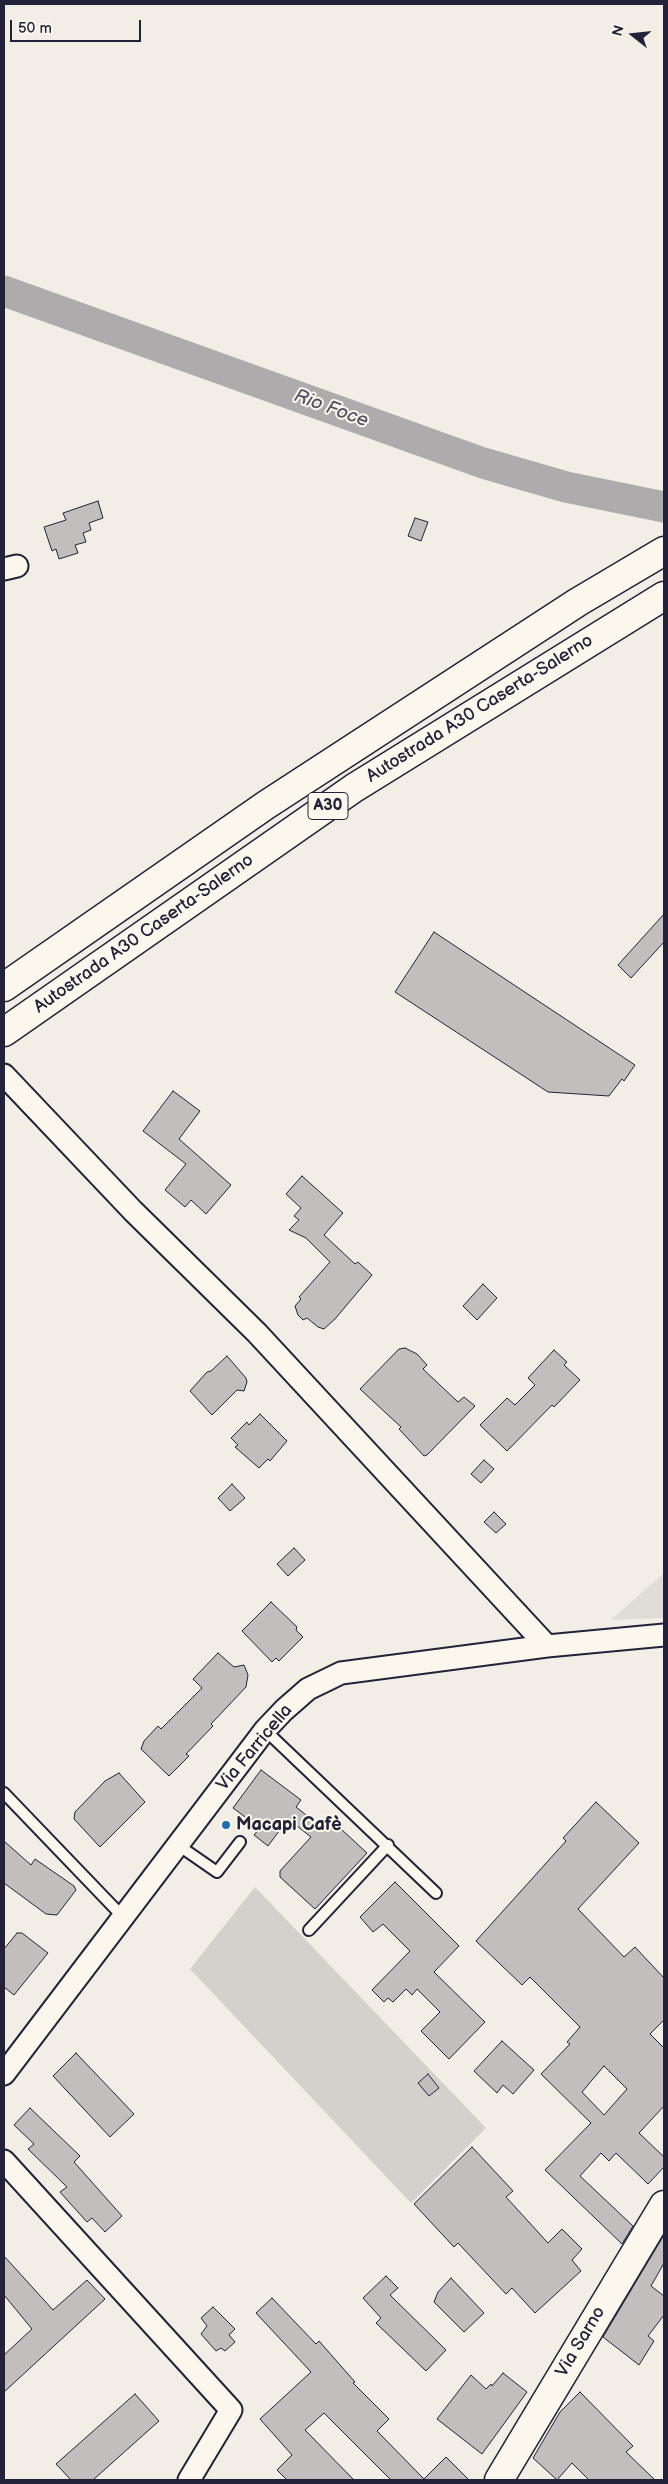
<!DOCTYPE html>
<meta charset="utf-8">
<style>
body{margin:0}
#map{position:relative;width:668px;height:2484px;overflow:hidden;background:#f2eee5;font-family:"Balsamiq Sans",sans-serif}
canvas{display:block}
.frame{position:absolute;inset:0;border:5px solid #22223b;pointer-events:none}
.north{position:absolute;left:608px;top:10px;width:50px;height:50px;-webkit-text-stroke:4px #fbf7ec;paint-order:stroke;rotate:286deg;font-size:14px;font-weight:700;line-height:20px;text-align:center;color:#22223b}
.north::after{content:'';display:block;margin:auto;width:18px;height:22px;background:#22223b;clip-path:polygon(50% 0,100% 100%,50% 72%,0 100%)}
.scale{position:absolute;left:10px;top:20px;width:131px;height:22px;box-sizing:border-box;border:2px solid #22223b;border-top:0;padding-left:6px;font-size:15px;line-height:18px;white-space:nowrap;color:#22223b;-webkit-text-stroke:4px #fbf7ec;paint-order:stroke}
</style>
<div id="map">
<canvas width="668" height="2484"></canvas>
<div class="frame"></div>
<div class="north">N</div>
<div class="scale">50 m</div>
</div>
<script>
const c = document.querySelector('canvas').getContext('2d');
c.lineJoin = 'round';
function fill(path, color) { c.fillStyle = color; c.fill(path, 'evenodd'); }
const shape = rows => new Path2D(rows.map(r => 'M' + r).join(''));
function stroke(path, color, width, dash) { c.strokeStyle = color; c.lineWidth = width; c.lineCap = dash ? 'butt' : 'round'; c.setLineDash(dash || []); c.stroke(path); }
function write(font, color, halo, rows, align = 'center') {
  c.font = font + ' "Balsamiq Sans",sans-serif'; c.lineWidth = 4; c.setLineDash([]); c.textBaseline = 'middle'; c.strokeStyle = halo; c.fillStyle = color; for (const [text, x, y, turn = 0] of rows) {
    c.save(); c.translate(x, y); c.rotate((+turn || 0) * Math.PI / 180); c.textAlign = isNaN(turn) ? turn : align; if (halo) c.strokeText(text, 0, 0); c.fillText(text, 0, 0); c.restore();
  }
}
fill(shape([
 [664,1573,664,1618,611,1620]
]), '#e0dcd6');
fill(shape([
 [255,1887,486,2128,411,2203,190,1969]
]), '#d4d1cc');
stroke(shape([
 [4,291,483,463,566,487,664,507]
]), '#aeabad', 31);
const building = shape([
 [98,501,103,518,89,523,91,530,83,533,86,542,75,545,78,553,59,559,56,549,52,551,44,527,66,520,63,513,98,501],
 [415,518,428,522,421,541,408,536,415,518],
 [664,914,664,942,631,978,618,965,664,914],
 [434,932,635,1065,624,1081,622,1079,609,1096,548,1092,395,992,434,932],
 [173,1091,200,1111,179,1139,231,1185,206,1214,191,1200,185,1207,165,1190,186,1164,143,1131,173,1091],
 [302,1176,343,1213,324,1235,355,1264,358,1262,372,1275,335,1319,324,1329,318,1327,307,1318,303,1320,298,1315,295,1306,301,1299,299,1297,330,1262,306,1238,289,1230,299,1220,294,1216,301,1208,286,1194,302,1176],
 [483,1284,497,1298,477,1320,463,1306,483,1284],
 [405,1348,417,1354,427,1365,423,1369,458,1402,464,1397,475,1406,427,1455,424,1456,399,1429,401,1427,360,1389,399,1349,405,1348],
 [554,1350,567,1362,564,1365,580,1380,554,1407,552,1405,507,1451,480,1425,507,1398,515,1405,535,1385,528,1378,554,1350],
 [227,1356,246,1378,247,1382,244,1391,237,1390,212,1415,190,1391,207,1372,211,1371,227,1356],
 [260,1414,287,1441,270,1461,268,1459,259,1468,235,1447,238,1445,231,1438,247,1422,249,1425,260,1414],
 [484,1460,494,1469,481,1483,471,1474,484,1460],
 [232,1484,245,1498,230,1511,218,1498,232,1484],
 [494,1512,506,1524,496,1533,484,1522,494,1512],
 [294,1548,305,1560,288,1576,277,1564,294,1548],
 [271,1602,297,1627,296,1630,303,1637,279,1661,276,1658,272,1662,242,1631,271,1602],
 [218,1653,234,1667,244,1665,248,1675,246,1687,211,1724,213,1726,186,1754,189,1756,169,1776,141,1749,144,1741,158,1726,161,1729,202,1688,193,1679,218,1653],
 [261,1770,301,1800,296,1807,320,1826,328,1817,367,1853,315,1909,280,1877,280,1871,311,1837,288,1819,268,1846,254,1835,260,1828,233,1808,261,1770],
 [119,1773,145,1802,100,1847,74,1819,75,1812,105,1781,119,1773],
 [596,1802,639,1843,578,1909,624,1957,635,1947,664,1978,664,2020,650,2034,664,2048,664,2106,639,2133,664,2157,664,2167,648,2184,616,2153,609,2161,601,2153,580,2176,633,2226,622,2244,545,2170,591,2123,541,2074,570,2044,567,2042,580,2027,530,1977,522,1985,476,1941,566,1841,563,1838,596,1802],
 [604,2066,627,2089,604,2115,582,2092,604,2066],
 [4,1841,31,1865,35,1859,74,1886,76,1890,57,1915,46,1914,4,1883,4,1841],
 [395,1882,459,1946,434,1972,485,2022,449,2059,421,2031,440,2012,417,1989,412,1995,406,1989,393,2002,388,1998,384,2002,372,1990,410,1951,383,1924,373,1932,360,1917,395,1882],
 [17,1933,22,1933,48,1953,14,1995,4,1987,4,1949,17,1933],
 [502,2041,534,2070,513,2094,503,2085,497,2093,474,2071,502,2041],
 [76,2053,134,2114,110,2137,53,2076,76,2053],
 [428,2074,439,2088,429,2096,418,2083,428,2074],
 [30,2108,80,2156,74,2162,122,2216,105,2232,92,2218,87,2222,60,2192,67,2187,28,2149,34,2144,14,2125,30,2108],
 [472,2147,513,2191,506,2197,548,2243,562,2229,582,2249,572,2260,581,2271,535,2313,512,2288,506,2294,458,2243,454,2247,414,2204,472,2147],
 [664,2235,664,2263,651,2286,664,2296,664,2315,648,2336,654,2341,639,2365,603,2337,664,2235],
 [4,2256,53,2310,87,2280,105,2299,4,2392,4,2355,32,2329,4,2295,4,2256],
 [386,2276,398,2288,390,2295,446,2350,426,2371,376,2323,381,2318,363,2298,386,2276],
 [451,2278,484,2313,464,2332,434,2302,438,2292,451,2278],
 [272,2298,316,2344,319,2341,355,2382,353,2383,389,2419,377,2431,424,2479,446,2457,469,2480,391,2480,324,2413,305,2430,354,2480,287,2480,277,2470,292,2455,260,2419,311,2372,256,2313,272,2298],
 [213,2307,235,2329,229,2335,235,2342,225,2351,221,2348,216,2351,201,2334,207,2326,201,2318,213,2307],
 [503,2373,527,2392,482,2454,437,2419,471,2375,486,2389,491,2384,492,2386,503,2373],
 [580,2392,633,2446,626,2452,655,2480,589,2480,572,2463,557,2480,533,2458,560,2412,580,2392],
 [135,2394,159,2421,93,2480,71,2480,56,2464,135,2394]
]);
fill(building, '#c2bebe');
stroke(building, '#22223b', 1);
const lane = shape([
 [265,1730,436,1893],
 [4,1793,123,1917],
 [178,1845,217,1872,240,1842],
 [309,1930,388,1845]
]);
const street = shape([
 [4,569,17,566],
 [4,1075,133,1211,257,1333,547,1646],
 [4,2074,265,1730,284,1710,308,1689,341,1673,547,1646,664,1635],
 [4,2161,231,2410,189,2480]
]);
const secondary = shape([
 [499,2480,664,2205]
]);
const highway = shape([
 [4,987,266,805,578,602,664,551],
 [4,1032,354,788,664,596]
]);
stroke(lane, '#22223b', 14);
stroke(street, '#22223b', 25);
stroke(secondary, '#22223b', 31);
stroke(highway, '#22223b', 31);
stroke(lane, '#fbf7ec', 10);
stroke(street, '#fbf7ec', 21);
stroke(secondary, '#fbf7ec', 28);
stroke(highway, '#fbf7ec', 28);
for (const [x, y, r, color] of [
 [226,1825,5,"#1f6fb2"]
]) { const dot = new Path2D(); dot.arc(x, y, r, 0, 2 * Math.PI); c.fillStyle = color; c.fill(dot); stroke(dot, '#fbf7ec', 2); }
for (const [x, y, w] of [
 [328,806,40]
]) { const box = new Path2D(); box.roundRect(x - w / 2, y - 13.5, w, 27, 4); c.fillStyle = '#fbf7ec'; c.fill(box); stroke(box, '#22223b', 1); }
write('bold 16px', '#22223b', null, [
 ["A30",328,806]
]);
write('18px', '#22223b', '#fbf7ec', [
 ["Autostrada A30 Caserta-Salerno",480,709,-32],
 ["Autostrada A30 Caserta-Salerno",144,934,-35],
 ["Via Farricella",255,1748,-50],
 ["Via Sarno",581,2342,-59]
]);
write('bold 18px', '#22223b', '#fbf7ec', [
 ["Macapi Cafè",236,1825]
], 'left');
write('italic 19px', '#535263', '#fbf7ec', [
 ["Rio Foce",331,409,20]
]);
</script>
